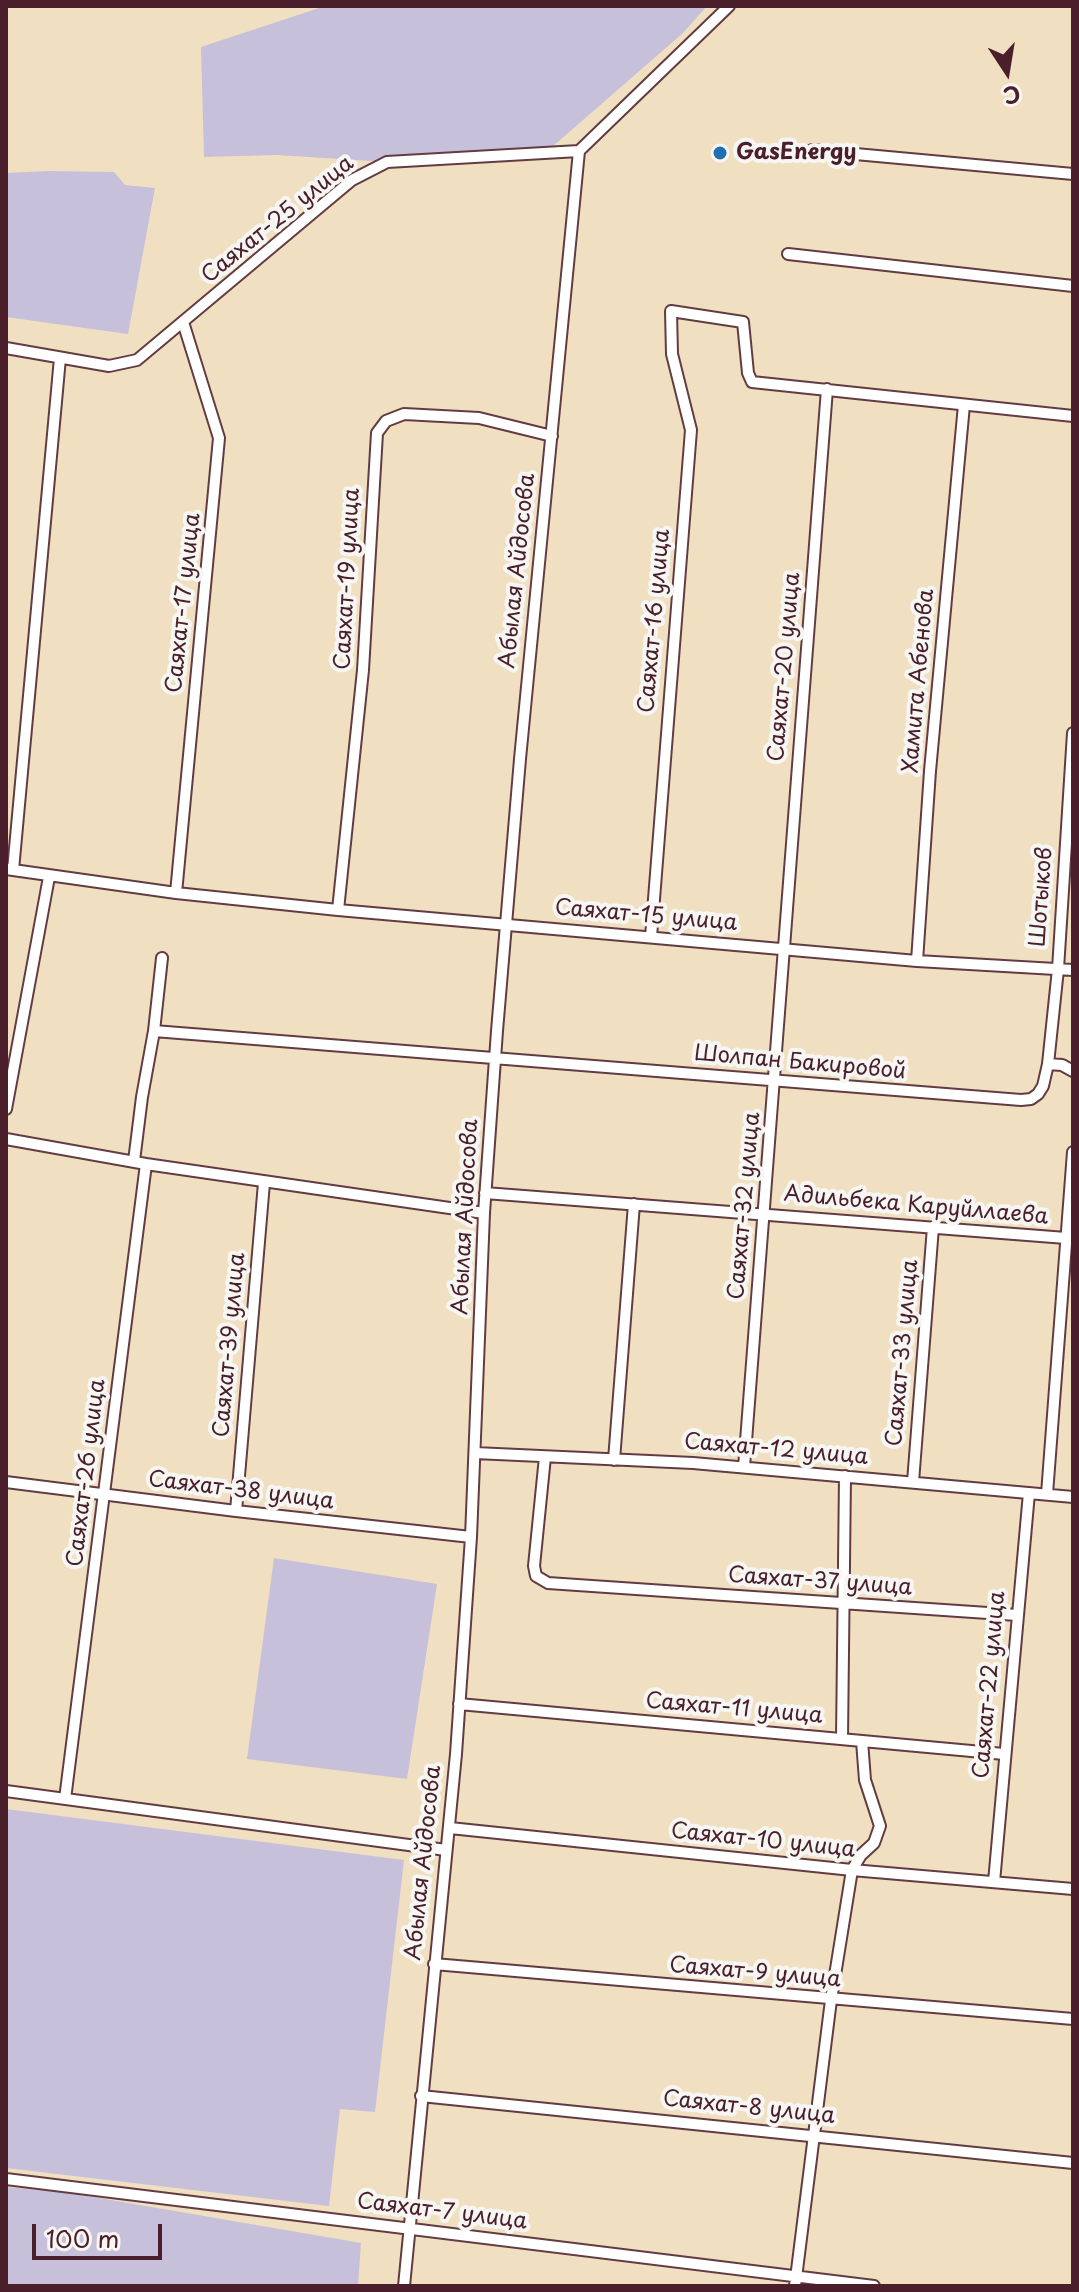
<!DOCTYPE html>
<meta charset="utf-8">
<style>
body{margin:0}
#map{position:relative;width:1079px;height:2292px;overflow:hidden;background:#f1dfc1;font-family:"Playpen Sans",sans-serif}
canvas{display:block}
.frame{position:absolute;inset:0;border:8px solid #4a1f2b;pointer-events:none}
.north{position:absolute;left:967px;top:32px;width:80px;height:80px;-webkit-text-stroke:6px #f6f6f2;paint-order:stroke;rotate:168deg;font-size:22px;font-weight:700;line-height:32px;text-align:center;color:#4a1f2b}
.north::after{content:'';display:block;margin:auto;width:28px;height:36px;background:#4a1f2b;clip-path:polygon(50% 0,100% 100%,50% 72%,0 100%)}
.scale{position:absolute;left:32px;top:2224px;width:130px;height:36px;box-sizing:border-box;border:4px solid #4a1f2b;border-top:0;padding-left:10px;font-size:24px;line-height:28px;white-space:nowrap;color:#4a1f2b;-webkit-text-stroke:6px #f6f6f2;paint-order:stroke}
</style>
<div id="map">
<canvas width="1079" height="2292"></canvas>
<div class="frame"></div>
<div class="north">С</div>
<div class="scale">100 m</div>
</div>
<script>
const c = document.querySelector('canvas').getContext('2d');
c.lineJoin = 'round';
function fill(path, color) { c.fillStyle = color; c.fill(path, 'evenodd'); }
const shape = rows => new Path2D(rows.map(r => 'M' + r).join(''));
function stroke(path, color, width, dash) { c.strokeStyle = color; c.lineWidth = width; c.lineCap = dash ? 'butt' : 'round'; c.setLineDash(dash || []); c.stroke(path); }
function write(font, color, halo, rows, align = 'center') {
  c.font = font + ' "Playpen Sans",sans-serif'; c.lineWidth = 8; c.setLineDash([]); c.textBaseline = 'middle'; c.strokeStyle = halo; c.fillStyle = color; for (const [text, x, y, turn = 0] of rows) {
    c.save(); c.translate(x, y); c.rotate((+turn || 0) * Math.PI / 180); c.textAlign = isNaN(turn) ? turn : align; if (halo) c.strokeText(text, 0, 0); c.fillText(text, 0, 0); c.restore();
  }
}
fill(shape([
 [325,6,707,6,683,33,552,147,387,162,277,155,204,157,201,47],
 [48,171,114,172,125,185,155,188,128,334,6,317,6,173],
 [274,1558,437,1584,407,1779,247,1759],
 [6,1809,404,1860,375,2112,340,2109,329,2206,6,2168],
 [6,2187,70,2193,361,2243,358,2286,6,2286]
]), '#c6c0da');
const minor = shape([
 [812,150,1073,174],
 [788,254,1073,286],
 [6,348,109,366,137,360,352,180,387,162,579,151,729,6],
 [6,869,176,893,338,910,917,961,1073,970],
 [13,870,60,358],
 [176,893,219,438,183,322],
 [338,910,363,670,377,433,386,421,404,414,479,418,552,436],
 [651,937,691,430,672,354,671,311,743,322,748,373,752,382,1073,416],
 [917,961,930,771,964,405],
 [154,1031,1021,1100,1031,1099,1038,1094,1043,1086,1048,1064,1062,1065,1073,1071],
 [1048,1064,1058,969,1073,733],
 [6,1109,49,877],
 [6,1139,146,1164,65,1799],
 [134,1161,142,1097,154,1031,162,958],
 [146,1164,484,1213],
 [485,1193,1066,1238],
 [475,1453,693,1463,1073,1497],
 [545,1457,534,1566,536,1576,548,1583,1017,1615],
 [614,1460,634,1204],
 [744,1467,827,389],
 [6,1482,236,1511,471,1537],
 [913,1482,933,1227],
 [1047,1494,1073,1152],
 [236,1511,264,1183],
 [459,1704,1004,1754],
 [842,1739,845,1476],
 [6,1791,446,1850],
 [450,1828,852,1870,1073,1889],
 [994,1882,1029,1493],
 [434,1964,1073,2019],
 [421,2096,1073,2163],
 [6,2179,874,2286],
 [404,2286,456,1754,471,1537,484,1213,497,1031,520,759,579,151],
 [795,2286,831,2000,852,1870,861,1855,874,1843,880,1826,865,1780,862,1741]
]);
stroke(minor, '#633c42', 14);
stroke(minor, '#fff', 10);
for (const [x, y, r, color] of [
 [720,153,8,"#1f6fb2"]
]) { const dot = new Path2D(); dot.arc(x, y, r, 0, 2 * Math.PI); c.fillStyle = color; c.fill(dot); stroke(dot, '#f6f6f2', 3); }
write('bold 22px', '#4a1f2b', '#f6f6f2', [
 ["GasEnergy",736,153]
], 'left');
write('22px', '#4a1f2b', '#f6f6f2', [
 ["Саяхат-25 улица",278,220,-39],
 ["Абылая Айдосова",518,571,-84],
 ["Саяхат-19 улица",348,579,-87],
 ["Саяхат-17 улица",184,603,-84],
 ["Саяхат-16 улица",655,621,-85],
 ["Саяхат-20 улица",785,667,-85],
 ["Хамита Абенова",919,681,-85],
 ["Шотыков",1042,897,-86],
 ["Саяхат-15 улица",646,916,5],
 ["Шолпан Бакировой",800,1063,5],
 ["Саяхат-32 улица",745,1206,-85],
 ["Адильбека Каруйллаева",916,1206,5],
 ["Абылая Айдосова",466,1217,-87],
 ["Саяхат-39 улица",230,1345,-85],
 ["Саяхат-33 улица",903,1353,-85],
 ["Саяхат-12 улица",776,1450,5],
 ["Саяхат-26 улица",87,1473,-83],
 ["Саяхат-38 улица",241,1491,7],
 ["Саяхат-37 улица",820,1582,4],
 ["Саяхат-22 улица",990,1685,-85],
 ["Саяхат-11 улица",734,1709,5],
 ["Саяхат-10 улица",763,1841,6],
 ["Абылая Айдосова",424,1863,-84],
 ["Саяхат-9 улица",755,1973,5],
 ["Саяхат-8 улица",749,2108,6],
 ["Саяхат-7 улица",442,2212,7]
]);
</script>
